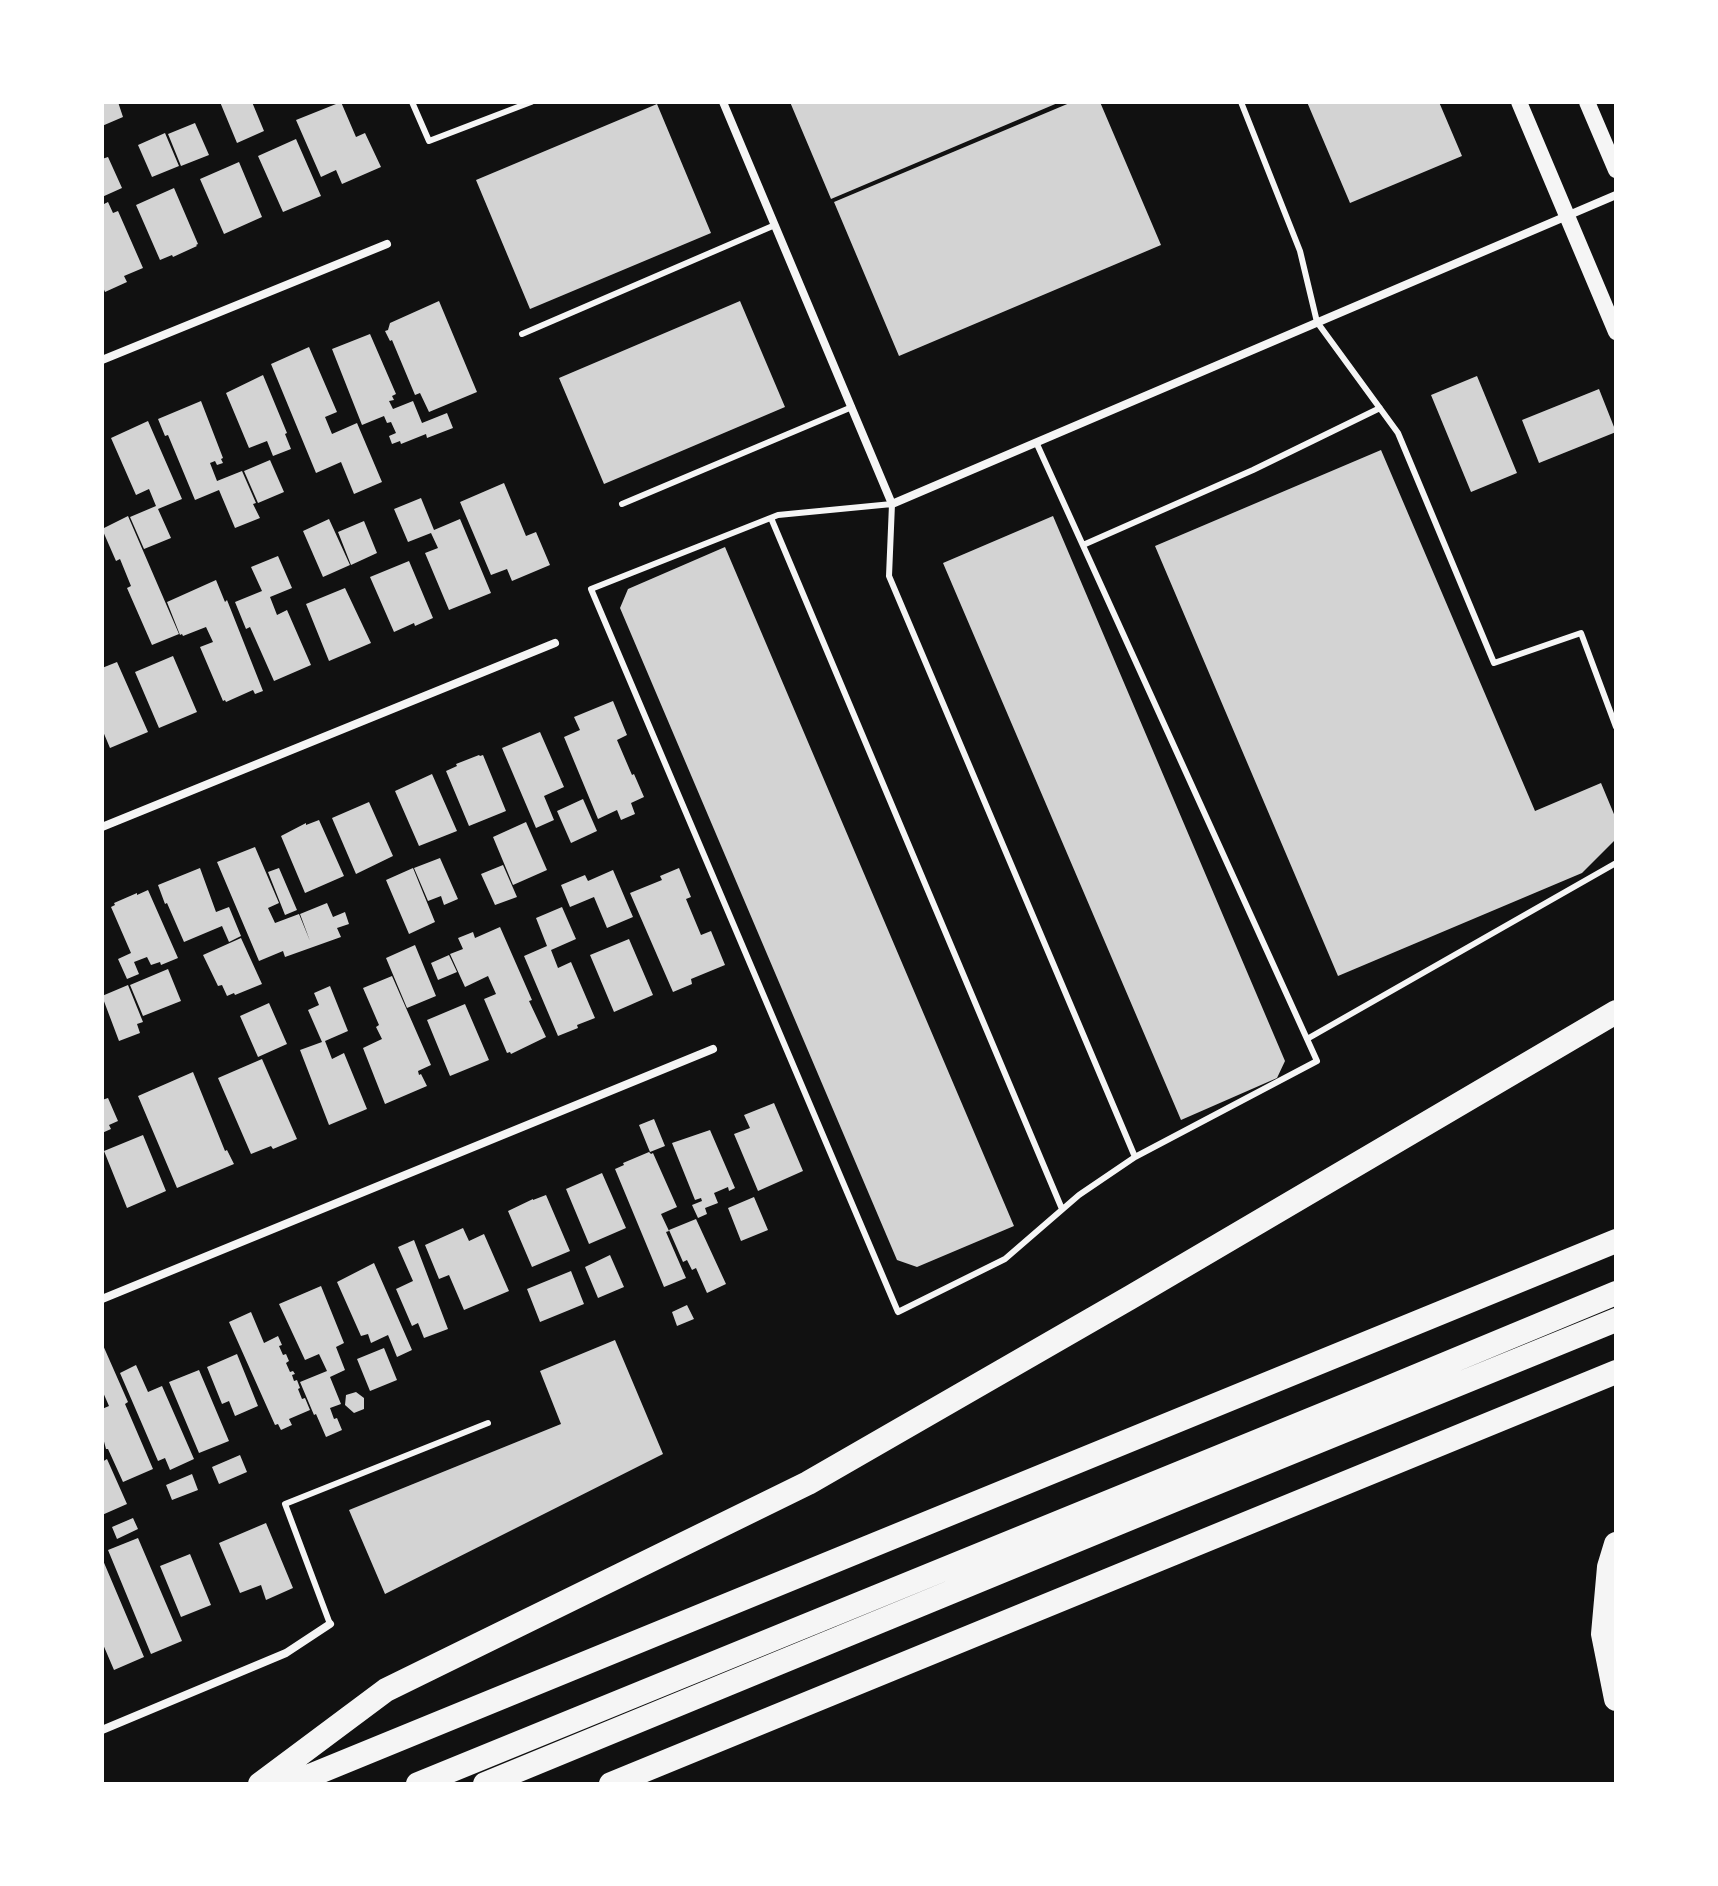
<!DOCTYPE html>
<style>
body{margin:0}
#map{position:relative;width:1718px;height:1886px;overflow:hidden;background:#111;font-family:Signika,sans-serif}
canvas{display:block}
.frame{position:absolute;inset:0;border:104px solid #fff;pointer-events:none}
</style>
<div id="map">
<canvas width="1718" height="1886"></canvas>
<div class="frame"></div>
</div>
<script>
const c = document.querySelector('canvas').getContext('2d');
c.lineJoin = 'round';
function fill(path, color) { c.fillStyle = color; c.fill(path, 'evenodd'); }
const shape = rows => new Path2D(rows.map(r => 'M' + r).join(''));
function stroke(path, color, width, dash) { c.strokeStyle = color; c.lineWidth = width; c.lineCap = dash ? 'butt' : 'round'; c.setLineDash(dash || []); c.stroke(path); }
fill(shape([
 [102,102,118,102,123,117,102,126],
 [220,102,252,102,264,131,237,143],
 [341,102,356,137,365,133,381,167,342,184,336,170,321,177,296,120],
 [790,102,1060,102,831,199],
 [1072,102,1100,102,1161,245,899,356,834,202],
 [1307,102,1439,102,1462,156,1350,203],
 [657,104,711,233,530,309,476,180],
 [195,123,209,155,181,166,168,134],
 [165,133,179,166,152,177,138,145],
 [296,139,321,196,283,212,258,156],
 [108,157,122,188,102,197,102,159],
 [239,162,262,217,224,234,200,179],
 [174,188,198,244,196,245,197,246,173,257,172,255,160,260,136,205],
 [108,202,113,213,118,211,143,268,124,276,127,282,105,292,102,285,102,205],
 [439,301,477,392,429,412,420,393,415,395,392,340,390,341,385,331,388,330,390,323],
 [740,301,785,407,604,484,559,378],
 [370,334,396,394,392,396,394,400,389,401,393,409,413,401,422,423,447,413,453,428,427,438,426,434,401,444,400,441,392,444,389,436,396,433,391,422,387,423,384,416,362,425,332,349],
 [309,347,337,412,325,417,332,434,357,423,382,482,354,494,341,462,316,473,271,364],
 [263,375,287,433,285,434,291,449,273,456,267,441,249,448,226,393],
 [1477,376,1517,473,1471,492,1431,395],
 [1599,389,1616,432,1539,463,1522,420],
 [201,401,223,458,221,459,223,463,217,465,215,461,210,463,217,481,242,471,256,503,253,504,260,518,235,528,219,490,195,500,168,435,165,436,158,419],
 [148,421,182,499,158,509,171,538,144,549,130,517,156,506,149,489,136,495,111,438],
 [1381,450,1535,811,1601,783,1616,819,1616,839,1582,873,1338,976,1155,546],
 [270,460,284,492,258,503,244,471],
 [504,483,526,536,536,532,550,565,512,581,507,569,491,575,460,502],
 [421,498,434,530,460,519,491,593,449,610,425,553,438,548,431,533,408,542,394,509],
 [128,516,179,634,152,645,127,588,131,586,120,559,116,561,102,529],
 [1053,516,1285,1061,1277,1078,1181,1120,943,563],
 [329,519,350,565,323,577,303,531],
 [364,521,377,553,351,565,338,532],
 [725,547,1014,1226,917,1267,897,1260,620,608,628,589],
 [278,556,292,588,270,597,277,615,287,610,311,665,274,681,250,627,246,629,235,602,262,591,251,567],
 [409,561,433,618,415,626,414,623,394,632,370,577],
 [216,580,225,602,227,600,263,691,255,694,253,690,226,702,225,700,223,701,200,647,213,642,206,627,183,636,182,634,180,635,167,602],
 [345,588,371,643,329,661,306,604],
 [173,656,197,712,159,728,135,672],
 [117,662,148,732,110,748,102,729,102,687,104,686,102,681,102,668],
 [613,701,627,735,617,740,632,775,634,774,644,797,631,803,635,814,621,820,617,810,598,819,564,737,580,730,574,717],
 [540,732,564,787,544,796,554,820,536,828,502,748],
 [479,755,480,756,483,755,506,811,469,826,446,771,457,766,456,764],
 [432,774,457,831,419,846,395,791],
 [583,799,597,831,571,843,557,811],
 [369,802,393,856,356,874,332,818],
 [319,820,344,876,305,893,281,836,306,823,306,825],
 [526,822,547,870,513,885,493,837],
 [255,847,279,903,268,908,275,923,299,914,310,941,300,914,327,903,333,917,345,912,349,924,337,928,341,937,285,957,283,951,259,961,217,862],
 [440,858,458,899,444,905,441,896,428,901,414,868],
 [503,865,517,897,495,905,481,874],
 [200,868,216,912,229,907,241,936,229,942,222,926,184,942,167,903,165,904,158,885],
 [279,868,297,910,285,915,268,872],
 [413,868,435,922,409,934,386,880],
 [679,868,691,897,686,899,701,935,711,931,725,965,691,979,692,984,673,992,630,893,662,880,660,876],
 [613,870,633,917,607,928,594,897,570,907,561,885,585,875,588,881],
 [148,890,178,958,161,965,160,962,151,965,147,957,134,962,139,974,127,979,118,959,131,953,111,907,115,905,114,903,137,893,137,895],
 [562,907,576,939,551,950,558,968,571,962,595,1018,577,1025,578,1028,558,1036,524,956,547,946,536,918],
 [500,927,532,1000,529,1001,546,1037,511,1054,510,1052,507,1053,484,999,496,994,488,976,465,987,450,954,463,949,458,938,473,932,475,938],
 [241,938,262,984,235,995,234,993,227,996,222,985,218,986,203,955],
 [629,939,653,995,614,1012,590,955],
 [415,945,436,996,407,1008,386,958],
 [449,955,457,972,438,980,431,963],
 [168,969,181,1001,143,1016,130,985],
 [392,976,431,1065,418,1071,419,1075,421,1074,427,1086,385,1104,363,1048,382,1039,376,1027,379,1025,363,988],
 [128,985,143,1022,137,1024,140,1033,119,1041,102,996],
 [330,986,348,1031,325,1041,332,1059,344,1053,367,1109,329,1125,300,1050,322,1042,308,1010,319,1005,314,993],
 [269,1003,287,1044,258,1057,240,1016],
 [465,1004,489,1060,450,1076,427,1020],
 [262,1059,297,1139,273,1149,271,1146,251,1154,218,1078],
 [193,1072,225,1151,227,1150,234,1164,177,1188,138,1096],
 [108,1098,118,1121,109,1125,111,1129,102,1133,102,1100],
 [774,1103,803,1171,758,1191,734,1134,750,1128,744,1115],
 [654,1119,665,1146,650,1152,639,1125],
 [710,1130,735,1188,729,1191,728,1187,714,1193,718,1203,705,1208,707,1214,698,1218,692,1205,702,1201,701,1198,695,1200,672,1143],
 [143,1135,166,1191,127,1208,104,1151],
 [649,1152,651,1154,653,1153,677,1207,661,1214,669,1231,666,1232,686,1278,664,1287,615,1169,624,1165,623,1163],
 [602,1173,626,1228,589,1244,566,1189],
 [546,1195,570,1251,532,1267,508,1211,533,1199,533,1200],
 [754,1197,768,1230,741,1241,728,1208],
 [696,1219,726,1284,707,1293,696,1268,692,1270,687,1260,683,1262,669,1230],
 [463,1228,469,1241,484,1234,509,1291,464,1310,449,1275,439,1279,425,1245],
 [414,1240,448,1329,424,1338,418,1323,412,1326,396,1289,413,1281,398,1247],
 [610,1255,624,1287,598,1298,585,1267],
 [374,1263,412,1350,397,1357,388,1335,371,1343,368,1334,361,1336,337,1282],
 [571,1271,584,1304,540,1322,527,1289],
 [321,1286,344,1343,336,1347,345,1370,330,1377,341,1404,330,1408,334,1419,337,1418,342,1430,326,1437,316,1414,314,1415,300,1382,327,1371,319,1354,305,1360,279,1304],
 [687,1305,694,1319,677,1326,672,1312],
 [251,1312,264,1343,278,1336,282,1345,279,1346,283,1355,286,1354,289,1361,286,1363,290,1372,293,1371,295,1374,292,1375,294,1381,297,1380,300,1388,298,1389,302,1399,305,1398,310,1410,289,1419,292,1425,281,1430,278,1424,275,1425,229,1322],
 [615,1340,663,1454,385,1594,349,1510,561,1424,540,1371],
 [102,1343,128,1402,125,1404,153,1469,123,1482,108,1449,106,1449,102,1434,102,1409,109,1406,102,1390],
 [384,1348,397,1380,370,1391,357,1359],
 [237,1354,258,1406,235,1416,229,1401,222,1404,207,1367],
 [136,1365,148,1392,162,1386,194,1459,170,1470,165,1458,158,1461,120,1373],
 [199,1370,229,1441,199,1453,169,1382],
 [356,1392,364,1398,364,1409,354,1413,345,1405,346,1395],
 [240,1455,247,1472,219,1484,212,1467],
 [107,1459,127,1504,102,1515,102,1462],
 [192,1474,198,1490,172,1500,166,1485],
 [133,1518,138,1529,117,1539,112,1527],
 [266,1523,293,1588,266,1600,261,1585,240,1593,219,1543],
 [138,1538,182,1641,151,1654,108,1550],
 [190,1554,211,1605,181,1617,160,1566],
 [102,1558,144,1657,114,1670,102,1642]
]), '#d3d3d3');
stroke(shape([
 [412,102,429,141,531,102],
 [1241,102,1300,251,1317,322,1398,433,1494,663,1581,633,1616,727],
 [522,334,775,225],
 [1036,442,1317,1061,1135,1157],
 [622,504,852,407],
 [892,504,889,576,1135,1157,1079,1195,1005,1259,898,1312,591,589,778,515,892,504],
 [771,518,1062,1209],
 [1083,545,1253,470,1380,408],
 [1307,1039,1616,863],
 [330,1624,285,1504,488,1423]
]), '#f5f5f5', 6);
stroke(shape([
 [723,102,892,504,1616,195],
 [102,360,387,244],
 [102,827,555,643],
 [102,1299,713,1049],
 [102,1730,286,1653,330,1624]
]), '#f5f5f5', 8);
stroke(shape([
 [1519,102,1616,332],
 [1587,102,1616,170]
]), '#f5f5f5', 16);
stroke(shape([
 [1616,1544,1609,1567,1603,1634,1616,1699],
 [260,1784,386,1690,808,1483,1131,1297,1616,1012],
 [290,1784,1616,1241],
 [418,1784,1373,1394,1616,1293],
 [485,1784,1177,1499,1616,1320],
 [611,1784,1616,1372]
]), '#f5f5f5', 24);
</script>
